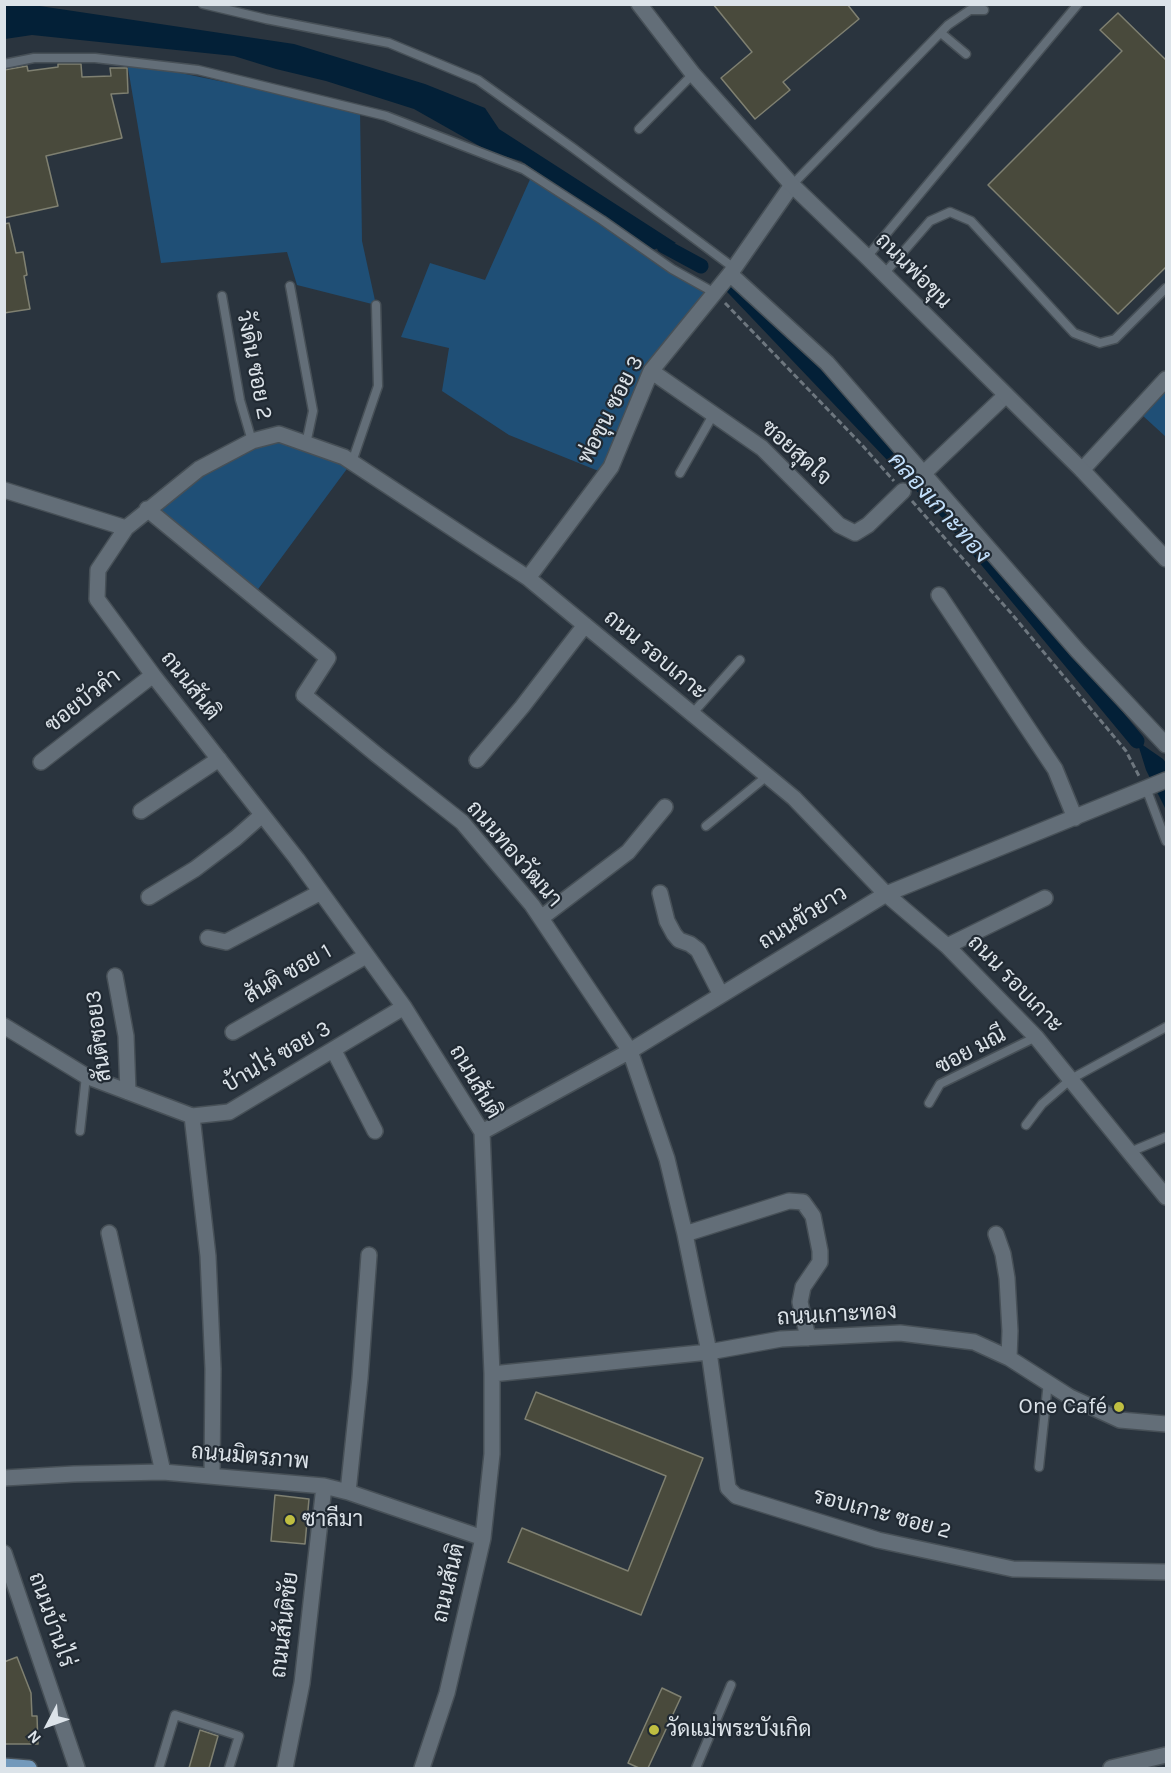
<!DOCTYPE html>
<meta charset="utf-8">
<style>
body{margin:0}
#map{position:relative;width:1171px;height:1773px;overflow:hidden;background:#2a343e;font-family:Karla,sans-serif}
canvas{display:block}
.frame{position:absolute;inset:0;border:6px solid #dce3e9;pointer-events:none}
.north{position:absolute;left:18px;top:1695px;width:60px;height:60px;-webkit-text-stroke:4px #212a33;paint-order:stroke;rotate:229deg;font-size:16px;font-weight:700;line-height:24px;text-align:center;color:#dce3e9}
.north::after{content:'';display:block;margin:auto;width:21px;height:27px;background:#dce3e9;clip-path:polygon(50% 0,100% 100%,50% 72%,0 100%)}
</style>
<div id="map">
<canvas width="1171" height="1773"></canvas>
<div class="frame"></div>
<div class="north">N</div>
</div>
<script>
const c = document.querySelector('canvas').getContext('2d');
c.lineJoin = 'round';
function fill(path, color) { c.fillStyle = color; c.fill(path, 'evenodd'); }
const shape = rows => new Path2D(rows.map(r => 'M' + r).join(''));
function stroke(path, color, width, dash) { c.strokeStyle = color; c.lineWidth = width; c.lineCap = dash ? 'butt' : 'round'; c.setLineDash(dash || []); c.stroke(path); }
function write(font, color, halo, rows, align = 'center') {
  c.font = font + ' Karla,Sarabun,sans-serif'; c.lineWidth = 4.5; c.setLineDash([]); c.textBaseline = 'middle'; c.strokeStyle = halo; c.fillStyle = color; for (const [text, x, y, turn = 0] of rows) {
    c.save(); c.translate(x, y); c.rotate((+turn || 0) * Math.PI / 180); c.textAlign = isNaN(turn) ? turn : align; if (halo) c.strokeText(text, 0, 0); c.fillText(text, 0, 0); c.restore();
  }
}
fill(shape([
 [127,62,360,110,362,241,376,305,297,285,287,252,161,263],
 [532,175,714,293,649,369,606,474,509,435,442,391,449,348,401,337,430,263,485,280],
 [1166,388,1166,437,1142,415],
 [279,434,352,462,253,596,147,509,199,469]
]), '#1f4f76');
fill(shape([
 [10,4,33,5,294,44,425,84,485,108,499,129,676,243,652,250,521,161,490,152,414,109,326,81,276,69,234,56,32,35,5,39,4,6],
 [1137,741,1163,759,1166,763,1166,810,1146,770]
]), '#032037');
stroke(shape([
 [664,246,701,266],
 [730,284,947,512,1137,741]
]), '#032037', 15);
const building = shape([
 [713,4,847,4,859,19,783,82,790,90,755,119,721,78,752,52,713,4],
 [1118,13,1167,61,1167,266,1118,314,988,185,1122,51,1100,30,1118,13],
 [58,64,81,64,82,77,111,76,110,68,127,68,128,93,111,94,122,138,46,156,58,206,4,218,4,70,27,66,28,71,58,67,58,64],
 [9,223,16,253,23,252,27,275,24,276,30,309,4,313,4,224,9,223],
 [536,1392,703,1458,641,1615,508,1562,522,1528,628,1571,666,1476,525,1419,536,1392],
 [275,1495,309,1499,305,1544,271,1541,275,1495],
 [17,1657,31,1693,32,1716,37,1716,38,1744,4,1744,4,1662,17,1657],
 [662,1688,681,1697,648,1768,639,1768,628,1763,662,1688],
 [200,1730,218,1736,209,1768,189,1768,200,1730]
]);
fill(building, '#494a3c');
stroke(building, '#7f8071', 1.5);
const service = shape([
 [203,4,266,19,389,43,478,80,573,148,734,268],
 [941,33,966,54],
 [4,64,34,58,95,58,198,70,386,116,523,169,602,220,672,269,715,293],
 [639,129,693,74],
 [792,185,948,25,970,10,984,10],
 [867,257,1078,4],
 [884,274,930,221,950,212,971,221,1074,333,1100,343,1115,339,1166,288],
 [290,286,313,411,306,444],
 [222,296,240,400,252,441],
 [352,462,378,386,376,305],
 [680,473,713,415],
 [692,714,740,660],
 [1146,788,1166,841],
 [706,826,767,776],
 [929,1103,940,1084,1036,1037],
 [1026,1125,1042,1104,1071,1079,1166,1027],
 [80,1131,86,1076],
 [1130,1152,1166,1137],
 [1039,1467,1048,1382],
 [159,1768,175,1715,239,1736,229,1768],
 [696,1768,731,1685]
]);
const minor = shape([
 [730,274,827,363,1077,650,1166,745],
 [651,371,762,448,839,525,855,533,868,525,903,491],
 [1082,470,1166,379],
 [923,474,1006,395],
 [4,490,126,528,199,469,252,441,279,434,344,457,528,578,794,798,886,894,947,946,1036,1037,1166,1197],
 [147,509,328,658,304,695,377,755,462,822,532,905,630,1051,667,1159,685,1234,709,1352,728,1488,736,1496,878,1540,1013,1569,1166,1572],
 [126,528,98,570,97,599,153,675,297,859,404,1007,482,1132,492,1374,492,1454,483,1538,447,1693,422,1768],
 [528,578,611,467,651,371,730,274,792,185],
 [939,595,1055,769,1075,818],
 [477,760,522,707,585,625],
 [41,762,153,675],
 [141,811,219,759],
 [660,893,667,921,674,934,679,940,690,944,698,950,721,995],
 [149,897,195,869,236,838,262,815],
 [541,918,628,852,665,807],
 [208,938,226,942,321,892],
 [947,946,1045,898],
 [115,976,126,1036,128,1092],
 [4,1026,86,1076,192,1116,229,1112,404,1007],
 [233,1032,366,956],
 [334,1051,375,1131],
 [192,1116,208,1256,213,1369,212,1475],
 [482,1132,630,1051,886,894,1166,780],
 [109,1233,163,1472],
 [685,1234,789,1201,803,1202,813,1216,820,1251,820,1262,803,1287,800,1302,808,1338],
 [996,1234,1003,1254,1007,1278,1010,1331,1009,1358],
 [492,1374,709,1352,781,1339,900,1333,974,1342,1009,1358,1070,1397,1120,1420,1166,1424],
 [4,1478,74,1474,163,1472,324,1486,348,1492,483,1538],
 [348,1492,360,1378,369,1255],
 [4,1553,77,1768],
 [285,1768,302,1683,324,1486],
 [1111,1768,1166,1755]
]);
const secondary = shape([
 [639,4,693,74,792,185,867,257,1082,470,1166,559]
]);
const primary = shape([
 [4,1766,29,1768]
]);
stroke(service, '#475057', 11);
stroke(minor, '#475057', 18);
stroke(secondary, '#475057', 18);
stroke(primary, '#475057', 18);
stroke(shape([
 [725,303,862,445,894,481],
 [912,501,1011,613,1126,751,1139,776]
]), '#6e777f', 3, [6, 3]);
stroke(service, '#636e78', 8);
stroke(minor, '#636e78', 15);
stroke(secondary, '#636e78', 15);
stroke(primary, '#7399bb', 15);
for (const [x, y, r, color] of [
 [1119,1407,6,"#bfbe41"],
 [290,1520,6,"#bfbe41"],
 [654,1730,6,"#bfbe41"]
]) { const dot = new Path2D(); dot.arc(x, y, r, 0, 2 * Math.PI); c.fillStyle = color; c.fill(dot); stroke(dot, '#212a33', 2); }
write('22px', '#dce3e9', '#212a33', [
 ["ถนนพ่อขุน",913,271,45],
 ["วังดิน ซอย 2",254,365,79],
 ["พ่อขุน ซอย 3",611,410,-63],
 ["ซอยสุดใจ",796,453,42],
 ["ถนน รอบเกาะ",655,655,40],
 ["ถนนสันติ",190,686,52],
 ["ซอยบัวคำ",83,701,-38],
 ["ถนนทองวัฒนา",514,854,49],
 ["ถนนขัวยาว",803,918,-32],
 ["สันติ ซอย 1",288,974,-30],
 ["ถนน รอบเกาะ",1015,984,46],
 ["สันติซอย3",99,1036,-97],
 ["ซอย มณี",971,1051,-28],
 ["บ้านไร่ ซอย 3",277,1057,-30],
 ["ถนนสันติ",475,1082,60],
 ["ถนนเกาะทอง",837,1315,-3],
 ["ถนนมิตรภาพ",250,1457,5],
 ["รอบเกาะ ซอย 2",882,1514,15],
 ["ถนนสันติ",449,1583,-77],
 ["ถนนบ้านไร่",51,1620,71],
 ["ถนนสันติชัย",285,1625,-83]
]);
write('22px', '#dce3e9', '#212a33', [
 ["One Café",1107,1407,"right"],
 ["ซาลีมา",302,1520],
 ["วัดแม่พระบังเกิด",666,1730]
], 'left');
write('italic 24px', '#c2dffb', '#212a33', [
 ["คลองเกาะทอง",939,508,48]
]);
</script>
